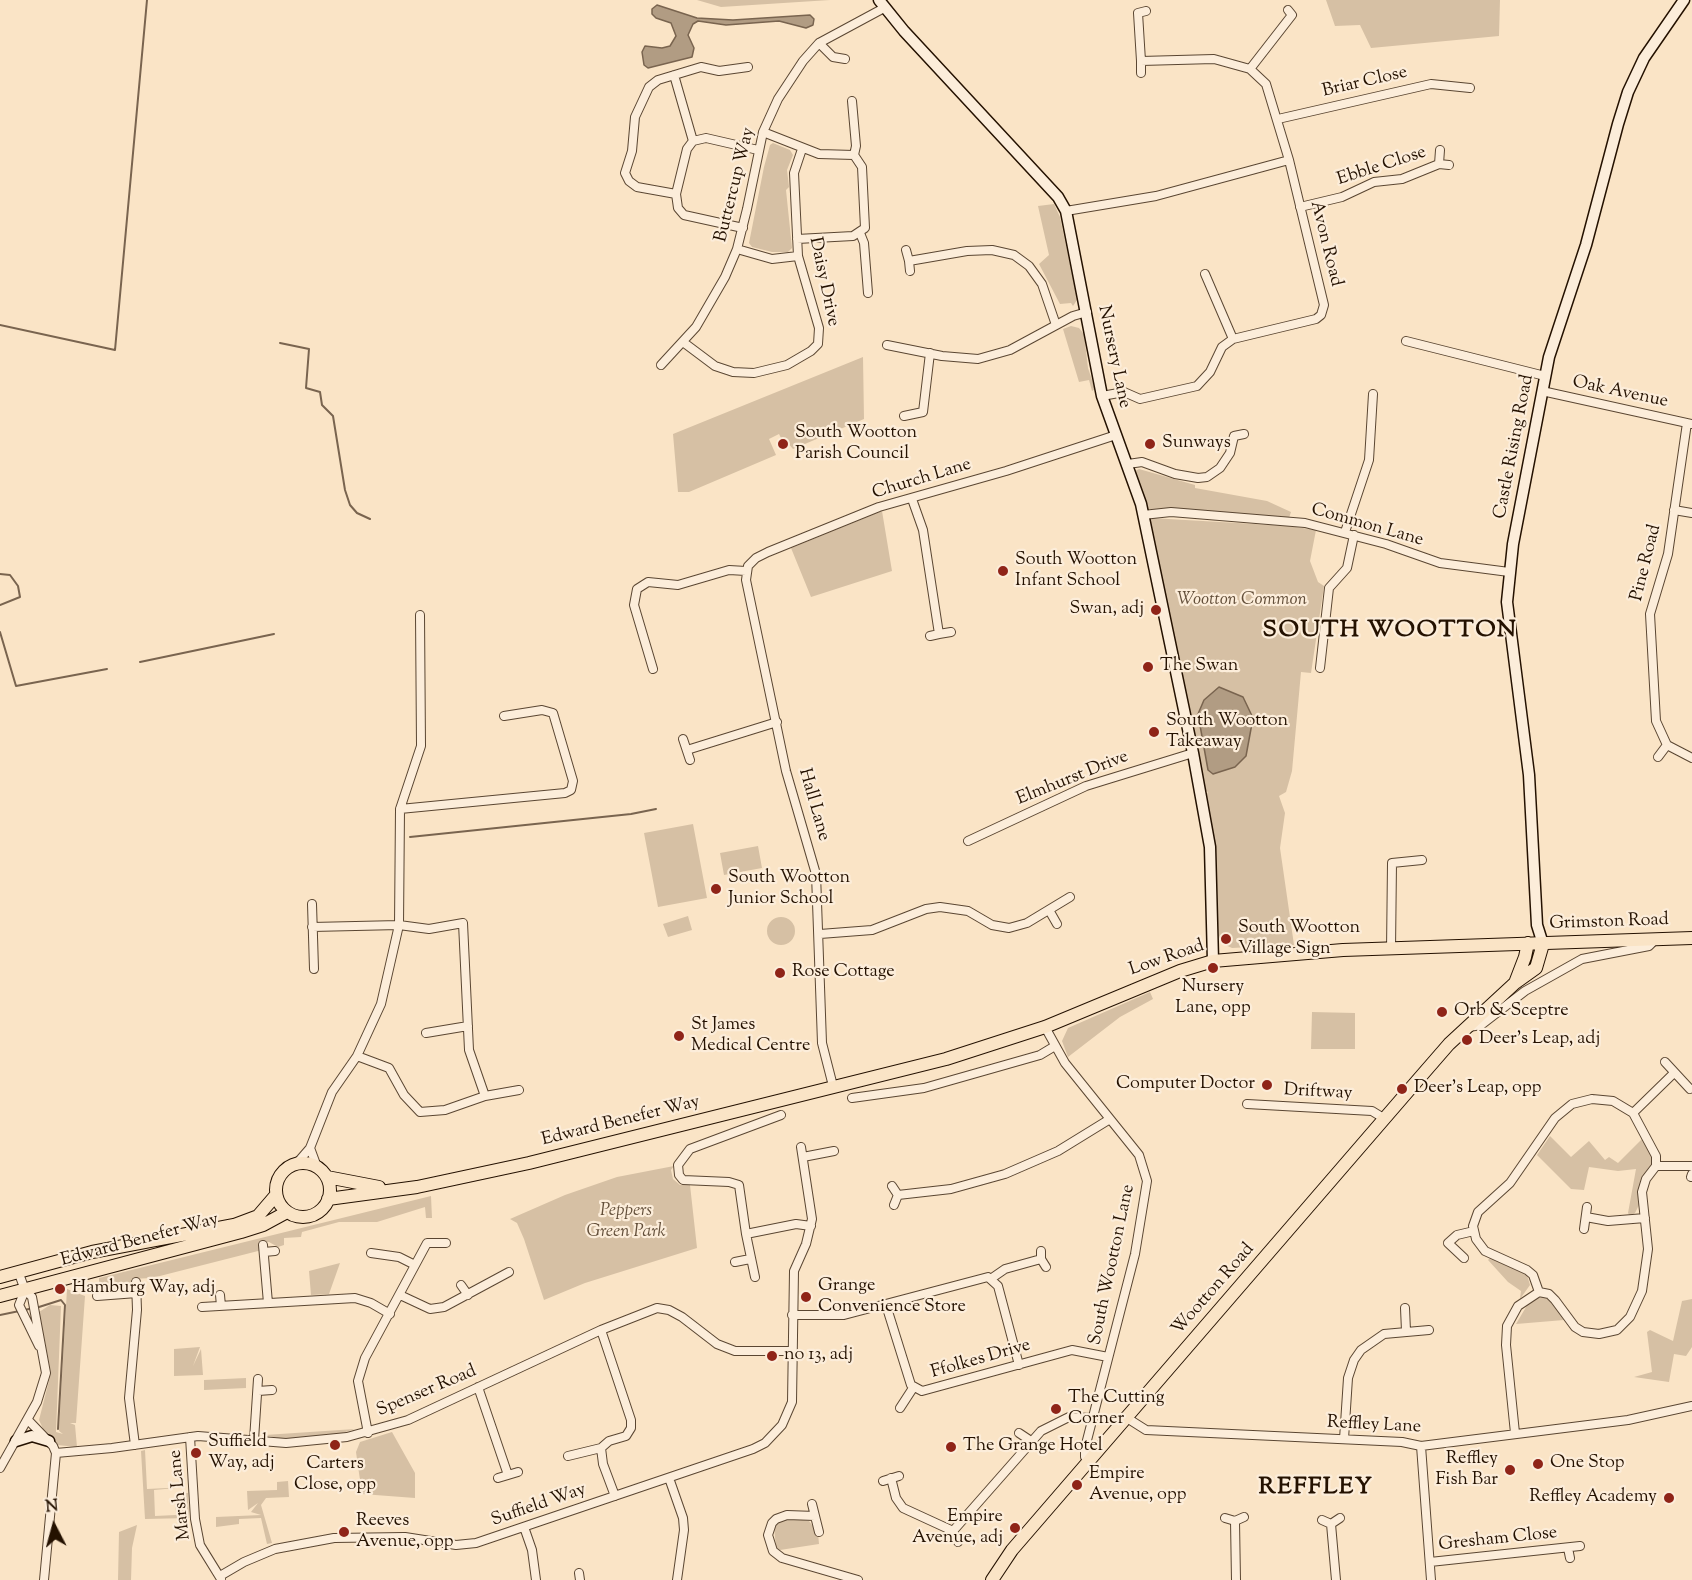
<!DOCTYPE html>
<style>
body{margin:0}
#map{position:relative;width:1692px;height:1580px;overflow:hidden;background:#fae4c6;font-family:"Sorts Mill Goudy",serif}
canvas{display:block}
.north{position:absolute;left:24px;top:1496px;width:60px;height:60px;-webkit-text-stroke:4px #fcedda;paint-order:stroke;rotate:354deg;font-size:16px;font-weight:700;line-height:24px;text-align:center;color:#241100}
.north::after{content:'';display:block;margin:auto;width:21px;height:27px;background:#241100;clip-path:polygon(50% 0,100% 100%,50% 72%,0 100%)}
</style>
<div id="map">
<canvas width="1692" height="1580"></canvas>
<div class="north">N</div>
</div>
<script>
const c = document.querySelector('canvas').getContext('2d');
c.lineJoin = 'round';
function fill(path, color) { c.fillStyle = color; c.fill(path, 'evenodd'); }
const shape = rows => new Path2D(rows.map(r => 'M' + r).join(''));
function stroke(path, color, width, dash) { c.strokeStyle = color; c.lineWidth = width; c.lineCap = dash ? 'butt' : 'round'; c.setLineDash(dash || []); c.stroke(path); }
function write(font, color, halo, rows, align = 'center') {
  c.font = font + ' "Sorts Mill Goudy",serif'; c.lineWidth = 4.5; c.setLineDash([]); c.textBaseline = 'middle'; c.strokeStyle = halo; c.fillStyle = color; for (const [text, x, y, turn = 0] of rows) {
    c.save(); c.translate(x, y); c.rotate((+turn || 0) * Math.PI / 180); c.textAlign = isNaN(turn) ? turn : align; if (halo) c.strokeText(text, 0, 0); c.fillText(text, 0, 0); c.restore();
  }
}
fill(shape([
 [697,0,830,0,721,7],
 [1326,0,1500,0,1499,36,1371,48,1360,25,1335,26],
 [773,143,790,150,793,155,787,170,789,187,786,190,792,248,788,252,772,252,752,247,749,243,764,167,770,145],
 [1054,204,1060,217,1076,293,1077,300,1073,306,1071,303,1060,304,1039,264,1049,255,1038,206],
 [1071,326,1079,328,1084,334,1088,368,1095,389,1092,391,1089,380,1079,382,1063,329],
 [863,357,864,419,793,449,786,441,783,442,779,434,769,439,776,455,689,492,678,492,673,434],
 [1139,469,1195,485,1195,488,1267,501,1291,512,1289,518,1148,509,1134,475,1135,471],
 [882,511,892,571,811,597,791,548],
 [1151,518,1289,526,1316,530,1310,561,1318,582,1324,586,1311,673,1301,672,1292,771,1286,792,1279,796,1285,813,1280,848,1294,945,1232,948,1223,944,1218,936,1203,800,1208,792,1204,790,1148,520],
 [693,824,707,898,658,907,644,833],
 [758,846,762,868,724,875,720,853],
 [688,916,692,930,668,937,663,924],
 '767 931a14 14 0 1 1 28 0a14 14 0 1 1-28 0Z',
 [1150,992,1153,999,1120,1017,1068,1057,1062,1041,1068,1028],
 [1312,1012,1355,1013,1355,1049,1311,1049],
 [1550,1136,1571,1157,1589,1141,1605,1160,1609,1157,1618,1163,1643,1138,1651,1151,1653,1164,1641,1183,1639,1205,1635,1213,1630,1216,1628,1213,1636,1169,1618,1171,1589,1167,1584,1190,1571,1189,1537,1155],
 [674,1166,671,1170,673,1179,680,1185,690,1185,697,1248,585,1283,544,1300,524,1239,517,1223,510,1219,565,1195,617,1177],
 [431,1196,432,1218,426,1218,425,1207,377,1222,339,1222,302,1232,301,1237,284,1238,284,1245,278,1247,269,1242,262,1242,262,1250,152,1278,131,1279,131,1283,99,1285,99,1278],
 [1490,1258,1527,1275,1530,1285,1520,1299,1521,1291,1508,1282,1488,1260],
 [340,1263,329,1294,311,1295,309,1271],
 [67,1289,85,1296,76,1423,70,1423,75,1425,77,1447,57,1445,44,1431,39,1420,51,1373,39,1312,50,1305,61,1306,56,1432,63,1434,59,1431],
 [1541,1297,1549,1298,1564,1320,1516,1324,1529,1302],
 [1692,1299,1692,1347,1686,1356,1674,1354,1669,1382,1634,1377,1652,1372,1647,1332,1650,1330,1673,1341,1682,1301],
 [200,1347,193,1366,201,1349,203,1375,174,1376,174,1349],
 [246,1378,246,1388,204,1390,204,1380],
 [355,1429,339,1434,305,1439,282,1439,265,1435],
 [392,1432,415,1473,415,1498,362,1494,356,1452,360,1442],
 [145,1450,147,1489,187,1487,154,1490,155,1516,176,1515,175,1494,188,1493,189,1518,145,1519,141,1451],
 [288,1481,289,1497,266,1498,261,1505,272,1543,267,1544,261,1518,239,1519,239,1524,216,1527,216,1517,261,1515,251,1512,258,1503,248,1510,247,1491,277,1490,277,1482],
 [792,1518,809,1521,818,1533,819,1544,780,1550,776,1547,774,1527,778,1522],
 [137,1525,132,1548,131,1580,118,1580,119,1532]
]), '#d6c0a4');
const water = shape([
 [657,5,697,18,733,20,810,15,814,19,813,25,806,28,779,21,726,25,698,21,693,24,688,35,694,48,692,57,648,68,644,65,642,52,645,46,662,48,670,46,676,36,671,23,656,18,652,14,652,9,657,5],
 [1219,687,1243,697,1253,718,1246,756,1235,767,1213,774,1208,770,1198,714,1204,700,1219,687]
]);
fill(water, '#b19c83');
stroke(water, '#79644f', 1.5);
stroke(shape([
 [0,325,115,350,147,0],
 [280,343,309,349,306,388,320,392,322,405,333,416,345,490,350,505,357,513,370,519],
 [0,574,10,575,18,586,20,597,0,605],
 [0,632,16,686,107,669],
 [140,662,274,634],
 [410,837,631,814,656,809],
 [39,1307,61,1300,65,1305,58,1429],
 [0,1315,29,1309]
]), '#79644f', 2);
const street = shape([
 [819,43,833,57,845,59],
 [1141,61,1141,73],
 [1250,69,1292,15,1288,10],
 [674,75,693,141],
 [852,101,856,146,854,155],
 [1278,119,1431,84,1470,88],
 [763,132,819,154,854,155,862,167,865,228,853,236,797,239],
 [1439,164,1449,165],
 [676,194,637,187,629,181,625,173,632,151,635,117,649,87,658,80,701,67,719,71,748,67],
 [1300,207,1342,197,1374,182,1402,179,1439,164,1440,150],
 [1066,211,1156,196,1289,160],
 [743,228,684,215,678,208,676,194,687,149,693,141,706,138,758,150],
 [860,233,864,243,868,293],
 [737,249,772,259,798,256],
 [906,250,909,261],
 [910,271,909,261,967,251,992,250,1014,255,1029,266,1042,284,1056,325],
 [1205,274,1233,339],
 [1406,341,1545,376],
 [683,342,715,366,733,372,754,373,787,365,811,351,818,344,819,328,798,256,794,173,802,149],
 [887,345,942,356,978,359,1010,350,1073,316,1087,312],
 [661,365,696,327,725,277,737,249,747,209,763,132,778,99,803,61,819,43,884,8],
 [1542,391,1692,424],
 [1102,396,1124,392,1140,399,1197,386,1210,372,1222,347,1233,339,1316,319,1321,315,1324,305,1289,160,1266,84,1250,69,1214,59,1141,61,1138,13,1146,11],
 [904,416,923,412,930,353],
 [1687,423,1668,554,1650,614,1656,721,1667,745,1692,758],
 [1128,464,1142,462,1175,474,1198,478,1207,477,1220,468,1230,453,1234,436,1244,434],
 [912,499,923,530,939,634,951,632],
 [1674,510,1692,513],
 [1143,515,1171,512,1305,523,1386,544,1440,563,1509,572],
 [1345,532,1369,460,1373,394],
 [930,636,939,634],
 [1320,668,1329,588,1347,568,1354,535],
 [653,669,634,605,637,589,648,582,678,585,729,570,746,571],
 [683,739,690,760],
 [687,750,777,722],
 [1658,757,1667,745],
 [400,809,565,793,571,790,573,781,553,713,542,710,504,716],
 [968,841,1086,786,1193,753],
 [312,904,314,969],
 [1049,910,1057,924],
 [312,927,399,925,429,929,463,923,469,1050,485,1096],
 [820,934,872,930,926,909,940,907,968,911,992,925,1009,928,1027,923,1070,897],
 [1391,950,1392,863,1422,860],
 [1045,1027,1065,1063,1139,1155,1147,1181,1135,1254,1085,1448,1085,1457,1089,1461],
 [1469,1027,1481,1025,1525,991,1582,959,1649,946,1655,940],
 [426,1033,468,1026],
 [357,1056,389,1068,404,1095,420,1112,445,1110,485,1096,519,1090],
 [1665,1062,1690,1089],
 [833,1086,822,1043,816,874,786,771,746,580,748,566,756,558,768,552,879,507,1006,471,1116,435],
 [852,1098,924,1088,1040,1055,1055,1046],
 [1592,1099,1613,1101,1633,1113,1656,1156,1656,1166,1646,1179,1642,1192,1648,1249,1642,1291,1630,1317,1617,1330,1599,1334,1583,1332,1575,1327,1555,1300,1549,1294,1539,1292,1533,1275,1527,1270,1485,1251,1476,1239,1473,1226,1478,1212,1510,1183,1555,1118,1572,1104,1592,1099],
 [1247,1104,1372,1111,1385,1119],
 [1633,1113,1674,1073],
 [781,1115,690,1149,678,1165,679,1175,683,1180,729,1182,739,1185,746,1234,796,1224,811,1226],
 [310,1148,317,1167],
 [803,1157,834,1151],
 [297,1163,310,1148,332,1092,357,1056,381,1004,399,925,400,809,421,746,420,615],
 [1656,1166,1692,1166],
 [1691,1177,1692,1174],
 [892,1186,898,1195,894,1205],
 [898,1195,951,1189,1005,1174,1058,1151,1110,1119],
 [1586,1217,1608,1221,1645,1218],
 [1584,1229,1587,1207],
 [746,1234,755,1277],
 [263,1245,268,1303],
 [1041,1251,1041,1259,1046,1267],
 [264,1252,275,1251],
 [371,1253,399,1257,415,1265],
 [1464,1258,1448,1243,1457,1235,1474,1231],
 [735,1262,750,1259],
 [992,1278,1005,1269,1041,1259],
 [461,1285,468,1295],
 [25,1290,19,1305,39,1346],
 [220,1295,221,1306],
 [400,1295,430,1309,444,1307,509,1272],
 [97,1296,137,1293],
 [886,1305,911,1385,922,1391,1072,1350,1108,1357],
 [202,1307,355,1298,371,1303,390,1314],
 [1405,1308,1406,1331],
 [792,1315,844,1315,988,1277,998,1286,1019,1365],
 [601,1330,631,1420,631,1428,626,1436,609,1441,601,1448,603,1464,615,1496],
 [478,1387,508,1475],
 [258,1391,272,1390],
 [900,1408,913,1388],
 [1127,1418,1146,1430,1402,1442,1421,1446,1628,1420,1692,1406],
 [28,1420,53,1446,56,1453,112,1448,198,1436,286,1443,347,1437,408,1420,601,1330,657,1308,669,1310,682,1317,717,1344,735,1351,792,1351],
 [368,1433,358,1381,365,1358,427,1243,446,1243],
 [1019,1433,1031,1441],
 [1515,1433,1506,1345,1507,1326,1518,1306,1539,1292],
 [190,1437,195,1519,200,1545,221,1579],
 [1344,1439,1348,1378,1354,1360,1361,1350,1384,1334,1429,1330],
 [254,1440,258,1379],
 [135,1445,129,1398,137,1310,136,1282],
 [1421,1446,1431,1580],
 [568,1456,601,1448],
 [0,1468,37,1402,46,1373,32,1297,25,1290,18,1271],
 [498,1478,518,1472],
 [669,1478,683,1518,684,1530,677,1580],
 [891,1478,896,1498,903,1508,953,1531,1041,1431,1069,1417,1091,1418],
 [883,1481,899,1476],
 [812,1504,819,1532],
 [815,1516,787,1515,776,1519,772,1523,768,1535,773,1551,782,1558,858,1580],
 [1225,1518,1235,1521,1244,1517],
 [1322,1520,1331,1524,1340,1518],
 [1235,1521,1236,1580],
 [1331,1524,1336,1580],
 [524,1527,532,1550,536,1580],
 [953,1531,958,1542],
 [1568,1548,1570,1558],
 [1430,1562,1580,1546],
 [579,1573,580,1580],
 [220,1576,244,1562,275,1549,334,1538,405,1537,456,1545,476,1543,753,1449,765,1443,782,1425,792,1402,794,1271,806,1244,812,1219,801,1147],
 [44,1580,56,1453]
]);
const secondary = shape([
 [879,0,904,31,1058,197,1066,211,1102,396,1141,504,1193,753,1210,847,1213,961],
 [1543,944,1537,925,1529,775,1507,602,1513,544,1549,357,1586,245,1618,124,1628,92,1644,58,1684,0],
 [16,1441,32,1436,49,1441]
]);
const primary = shape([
 [1515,983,1525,957,1528,943],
 '276 1190a27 27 0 1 1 54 0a27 27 0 1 1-54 0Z',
 [327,1177,379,1187],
 [328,1199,417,1187,529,1163,946,1059,1045,1027,1180,971,1213,961,1343,950,1692,938],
 [0,1277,92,1252,234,1225,258,1216,276,1195],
 [0,1296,241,1232,263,1225,287,1212],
 [992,1580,1012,1550,1416,1082,1449,1044,1515,983,1536,968,1543,944]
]);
stroke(street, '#5a4632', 10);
stroke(secondary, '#241100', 13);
stroke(primary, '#241100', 14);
stroke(street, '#fcedda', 8);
stroke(secondary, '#fcedda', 10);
stroke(primary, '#fae4c6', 12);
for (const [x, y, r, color] of [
 [783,444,6,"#8f2418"],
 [1150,444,6,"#8f2418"],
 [1003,571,6,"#8f2418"],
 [1156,610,6,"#8f2418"],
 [1148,667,6,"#8f2418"],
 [1154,732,6,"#8f2418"],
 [716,889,6,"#8f2418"],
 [1226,939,6,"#8f2418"],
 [1213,968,6,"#8f2418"],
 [780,973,6,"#8f2418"],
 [1442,1012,6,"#8f2418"],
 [679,1036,6,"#8f2418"],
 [1467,1040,6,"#8f2418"],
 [1267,1085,6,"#8f2418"],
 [1402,1089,6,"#8f2418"],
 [60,1289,6,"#8f2418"],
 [806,1297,6,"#8f2418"],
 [772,1356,6,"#8f2418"],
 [1056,1409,6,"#8f2418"],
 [335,1445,6,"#8f2418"],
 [951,1447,6,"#8f2418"],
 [196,1453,6,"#8f2418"],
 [1538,1464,6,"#8f2418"],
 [1510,1470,6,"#8f2418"],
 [1077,1485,6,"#8f2418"],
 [1669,1498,6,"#8f2418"],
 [1015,1528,6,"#8f2418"],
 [344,1532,6,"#8f2418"]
]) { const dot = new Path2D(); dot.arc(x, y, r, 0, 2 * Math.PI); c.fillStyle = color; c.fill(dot); stroke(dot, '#fcedda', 2); }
write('18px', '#241100', '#fcedda', [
 ["Briar Close",1365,83,-13],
 ["Ebble Close",1382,167,-18],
 ["Buttercup Way",736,185,-76],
 ["Avon Road",1325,244,76],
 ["Daisy Drive",823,282,78],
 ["Nursery Lane",1113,357,78],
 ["Oak Avenue",1620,393,12],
 ["Castle Rising Road",1515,447,-79],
 ["Church Lane",922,480,-17],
 ["Common Lane",1367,526,16],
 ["Pine Road",1647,563,-76],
 ["Elmhurst Drive",1073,779,-22],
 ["Hall Lane",813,805,74],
 ["Grimston Road",1609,923,-2],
 ["Low Road",1167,959,-19],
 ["Driftway",1318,1093,3],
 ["Edward Benefer Way",621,1122,-14],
 ["Edward Benefer Way",140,1241,-15],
 ["South Wootton Lane",1113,1265,-78],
 ["Wootton Road",1214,1290,-49],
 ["Ffolkes Drive",981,1360,-16],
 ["Spenser Road",427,1392,-23],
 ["Reffley Lane",1374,1426,3],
 ["Marsh Lane",181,1495,-96],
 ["Suffield Way",539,1506,-19],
 ["Gresham Close",1498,1540,-6]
]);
write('18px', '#241100', '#fcedda', [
 ["South Wootton",795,434],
 ["Parish Council",795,455],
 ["Sunways",1162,444],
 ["South Wootton",1015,561],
 ["Infant School",1015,582],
 ["Swan, adj",1144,610,"right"],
 ["The Swan",1160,667],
 ["South Wootton",1166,722],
 ["Takeaway",1166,743],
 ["South Wootton",728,879],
 ["Junior School",728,900],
 ["South Wootton",1238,929],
 ["Village Sign",1238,950],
 ["Rose Cottage",792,973],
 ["Nursery",1213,988,"center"],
 ["Lane, opp",1213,1009,"center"],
 ["Orb & Sceptre",1454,1012],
 ["St James",691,1026],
 ["Medical Centre",691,1047],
 ["Deer's Leap, adj",1479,1040],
 ["Computer Doctor",1255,1085,"right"],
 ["Deer's Leap, opp",1414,1089],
 ["Grange",818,1287],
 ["Convenience Store",818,1308],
 ["Hamburg Way, adj",72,1289],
 ["no 13, adj",784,1356],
 ["The Cutting",1068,1399],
 ["Corner",1068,1420],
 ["Suffield",208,1443],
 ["Way, adj",208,1464],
 ["The Grange Hotel",963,1447],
 ["Reffley",1498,1460,"right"],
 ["Fish Bar",1498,1481,"right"],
 ["One Stop",1550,1464],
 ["Carters",335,1465,"center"],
 ["Close, opp",335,1486,"center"],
 ["Empire",1089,1475],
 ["Avenue, opp",1089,1496],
 ["Reffley Academy",1657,1498,"right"],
 ["Empire",1003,1518,"right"],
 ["Avenue, adj",1003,1539,"right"],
 ["Reeves",356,1522],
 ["Avenue, opp",356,1543]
], 'left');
write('italic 18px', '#624e39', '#fcedda', [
 ["Wootton Common",1242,601],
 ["Peppers",626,1212],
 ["Green Park",626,1233]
]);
c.letterSpacing = '1.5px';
write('bold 24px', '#241100', '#fcedda', [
 ["SOUTH WOOTTON",1390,632],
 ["REFFLEY",1316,1489]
]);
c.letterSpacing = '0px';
</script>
